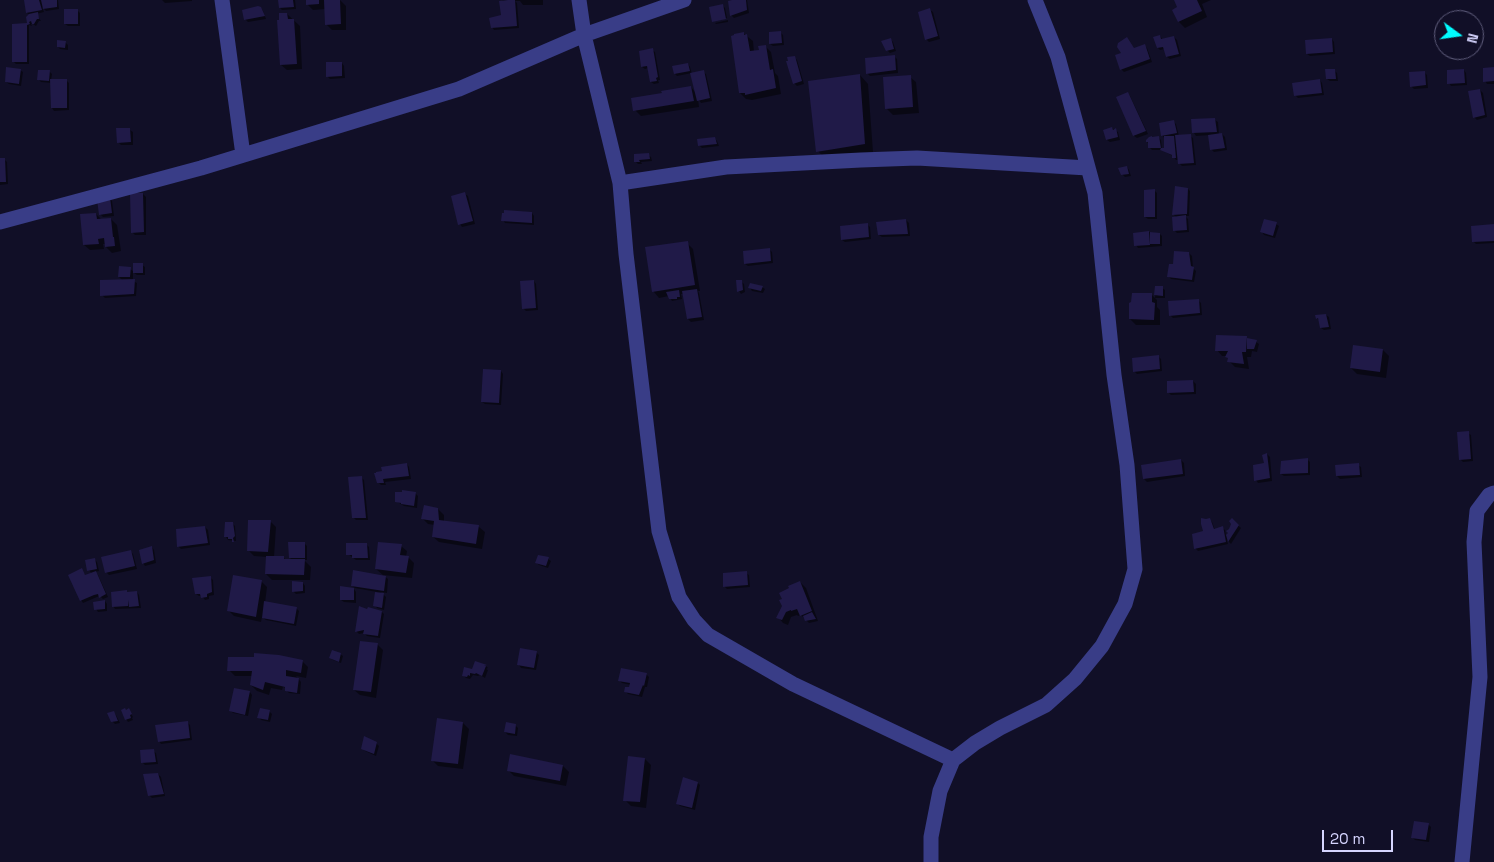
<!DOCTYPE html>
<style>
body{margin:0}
#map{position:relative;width:1494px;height:862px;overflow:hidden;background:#110f27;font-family:"Space Grotesk",sans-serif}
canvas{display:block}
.north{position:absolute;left:1434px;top:10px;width:50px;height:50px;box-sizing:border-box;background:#110f27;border:1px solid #605e7d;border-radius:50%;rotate:104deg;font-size:14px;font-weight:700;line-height:20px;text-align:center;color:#d6d5ff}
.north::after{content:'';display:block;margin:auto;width:18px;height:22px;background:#01fcff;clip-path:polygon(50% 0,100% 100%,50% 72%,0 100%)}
.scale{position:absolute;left:1322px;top:830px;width:71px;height:22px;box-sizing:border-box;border:2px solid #d6d5ff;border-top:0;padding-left:6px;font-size:15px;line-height:18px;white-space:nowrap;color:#d6d5ff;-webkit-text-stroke:4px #110f27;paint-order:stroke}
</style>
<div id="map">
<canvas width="1494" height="862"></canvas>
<div class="north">N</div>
<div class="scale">20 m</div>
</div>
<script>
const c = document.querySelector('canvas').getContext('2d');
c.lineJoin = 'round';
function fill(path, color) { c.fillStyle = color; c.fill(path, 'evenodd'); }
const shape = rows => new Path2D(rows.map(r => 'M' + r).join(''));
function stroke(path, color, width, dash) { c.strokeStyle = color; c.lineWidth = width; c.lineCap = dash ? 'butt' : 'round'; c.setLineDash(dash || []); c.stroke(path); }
fill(shape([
 [25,0,58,0,59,9,46,11,42,7,44,12,36,14,41,21,39,21,36,26,33,24,31,24,32,26,29,25,29,64,16,64,13,61,13,25,28,25,30,15,27,13],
 [162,0,192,0,192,1,165,3],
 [280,0,295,0,296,9,282,10,280,8],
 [307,0,340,0,346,6,346,30,332,30,326,24,326,9,313,10,308,5],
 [502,0,543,0,543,5,523,5,520,1,515,1,517,3,519,28,494,30,492,27,502,16,504,2],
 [736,0,747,0,749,13,734,18,731,15],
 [1176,0,1211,0,1202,4,1207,17,1185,28,1179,22,1173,10,1179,7],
 [722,5,725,8,727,18,714,20],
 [261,8,263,11,266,19,248,22,245,19],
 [77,10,80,13,80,26,68,26,65,24],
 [930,10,933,12,940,39,929,42,926,39],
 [287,14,300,26,302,69,287,70,281,65],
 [728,20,728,22,716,24,715,23],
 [743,33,753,41,754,52,760,51,765,46,771,52,775,73,778,76,781,94,752,100,746,99,740,93],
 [781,33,783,35,784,45,773,46,770,44],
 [1160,36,1163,40,1174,37,1177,40,1181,56,1170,59,1167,57,1165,49,1160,50,1158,48],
 [890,39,893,42,896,51,890,53,887,50],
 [1332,39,1334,42,1335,54,1310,56,1307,54],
 [65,42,68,45,68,50,60,49,58,47],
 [1144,46,1147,48,1152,62,1124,72,1121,69,1134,49],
 [652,50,655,52,660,80,658,80,659,83,654,84,651,82,648,68,645,69,642,67],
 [894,56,897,59,898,73,870,76,867,73],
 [795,58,797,60,804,84,797,86,794,83,789,62],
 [342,63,344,66,345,78,330,79,327,76],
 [688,64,690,67,692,74,703,72,706,74,712,101,701,103,698,99,699,107,641,116,635,110,663,95,691,87,696,93,692,73,677,76,675,74],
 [1494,68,1494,84,1487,84,1485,81],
 [20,70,23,72,21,86,9,84,6,82],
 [1334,70,1337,73,1338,81,1330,81,1327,79],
 [1464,70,1466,73,1467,85,1451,86,1449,83],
 [49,71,52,74,51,80,66,80,69,83,69,110,54,111,52,108,52,83,41,82,39,80],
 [1424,72,1427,75,1428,88,1414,89,1411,86],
 [860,75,868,84,873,152,826,160,818,151],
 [910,77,916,82,919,113,893,115,887,109],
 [1320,80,1322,83,1324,95,1298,98,1295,95],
 [1480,90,1483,93,1487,117,1477,120,1474,117],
 [1128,93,1130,96,1148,134,1137,138,1134,136,1118,97],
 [1215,120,1218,122,1219,135,1222,134,1225,137,1227,150,1214,152,1211,149,1210,135,1196,136,1194,133],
 [1173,121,1176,124,1179,136,1190,136,1193,138,1196,165,1182,166,1179,163,1179,160,1176,160,1173,156,1161,150,1152,150,1150,148,1149,144,1147,142,1159,138,1161,140,1162,149,1165,149,1165,139,1162,135],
 [1112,128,1118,132,1120,140,1110,142,1107,140,1105,130],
 [130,130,133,132,133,145,121,145,118,142],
 [714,138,717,141,719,146,702,148,699,145],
 [648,155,651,157,652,161,641,162,642,164,638,164,635,161],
 [0,159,4,159,7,162,8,184,0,185],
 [1127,167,1129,170,1131,176,1125,177,1122,174],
 [1188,189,1190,191,1189,216,1185,216,1188,219,1189,232,1177,233,1174,230,1176,217,1173,214],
 [1155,191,1157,193,1157,219,1148,219,1145,217],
 [143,194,146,197,146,235,135,235,132,232],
 [465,194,468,196,475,224,462,227,460,224],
 [110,199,112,201,114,216,103,217,101,215,98,200],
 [532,213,534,216,534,225,505,223,503,220],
 [96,214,102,220,111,219,117,225,121,251,112,253,106,247,106,244,103,244,104,249,90,250,84,245],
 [906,220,909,223,910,236,882,237,879,235],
 [867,224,870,227,871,239,845,242,842,240,841,227],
 [1276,224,1279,226,1275,238,1264,235,1262,232],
 [1494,226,1494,243,1476,244,1473,241],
 [1149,232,1160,234,1162,236,1162,246,1138,248,1136,245],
 [687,243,693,249,700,291,698,291,699,293,704,320,691,322,688,319,684,294,681,294,682,299,672,301,669,296,659,298,654,292,647,248],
 [769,249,772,252,773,263,748,266,745,264],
 [1189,253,1192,256,1193,268,1196,271,1194,282,1171,279,1169,277,1174,265],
 [142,265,145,267,145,275,137,275,134,273],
 [130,269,133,271,133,281,137,283,136,296,105,298,102,295,123,281,119,277],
 [534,281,536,284,538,310,526,311,523,308],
 [741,281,744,284,745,292,741,294,739,291],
 [762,287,765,289,763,293,752,291,750,288],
 [1156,287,1162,288,1165,290,1165,298,1155,298],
 [1151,294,1157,300,1157,307,1160,310,1160,325,1136,325,1130,319],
 [1198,300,1201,303,1202,315,1173,318,1170,315],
 [1326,315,1329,317,1331,329,1324,330,1321,328,1320,321,1317,318],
 [1246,338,1248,340,1256,342,1259,344,1257,352,1252,351,1251,357,1247,357,1249,369,1235,367,1229,361,1229,358,1227,356,1222,356,1217,350],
 [1383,350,1389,356,1386,378,1357,374,1351,368],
 [1158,356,1161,359,1162,371,1137,374,1134,371],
 [501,371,503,374,501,405,485,404,482,402],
 [1193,381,1196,384,1196,394,1171,395,1168,392],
 [1468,433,1471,435,1473,461,1463,462,1460,459],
 [1267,454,1270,457,1272,481,1258,483,1256,480,1265,464],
 [1181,460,1184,463,1185,476,1147,482,1144,479],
 [1308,460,1310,462,1310,475,1284,476,1281,474],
 [407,464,409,467,411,479,385,482,386,485,381,485,378,482],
 [1358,465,1361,467,1362,477,1340,479,1337,476],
 [361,477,364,480,368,520,356,520,353,517],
 [415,493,418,496,417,508,404,506,396,501],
 [438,509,444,515,444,522,479,527,485,532,482,549,439,542,433,537,435,525,428,524,422,518],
 [1209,519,1212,522,1215,530,1222,528,1225,530,1226,536,1230,533,1232,520,1241,528,1231,544,1227,540,1228,544,1198,551,1196,549,1193,535,1205,532],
 [270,521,276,527,274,557,283,557,287,561,293,561,290,558,304,543,307,546,307,560,304,560,311,567,310,580,272,580,266,574,267,557,254,556,248,550],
 [232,523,235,526,236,541,228,540,226,537],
 [205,527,208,530,210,545,181,549,178,546],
 [367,545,369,547,370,560,356,560,348,554],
 [401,546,407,551,406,557,408,557,414,563,412,578,383,575,388,579,387,593,381,592,386,597,384,610,377,608,375,605,377,592,355,588,352,586,384,576,376,569],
 [152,547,154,550,156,563,145,566,143,563],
 [130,551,133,554,137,569,109,575,106,572],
 [94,559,97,562,99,571,95,572,98,575,108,597,103,599,100,596,97,597,83,603,81,600,81,570,86,576,92,574,89,570],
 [548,559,551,561,548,568,539,565,536,562],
 [746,573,749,575,750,587,727,589,724,586],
 [210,577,213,580,214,595,209,596,209,599,205,600,202,596,199,596,196,594],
 [261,581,267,587,265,603,296,608,299,611,296,626,266,620,262,617,261,622,234,616,228,610],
 [800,582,806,588,818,621,809,623,801,615,798,616,797,615,791,617,788,625,783,623,778,617,783,606,783,599,790,589],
 [303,583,305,586,305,593,296,594,293,591],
 [354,589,356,592,356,603,344,602,341,600],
 [137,592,139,595,141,608,115,609,113,606,128,593],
 [105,601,107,604,107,611,98,612,96,609],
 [360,608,382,612,384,614,380,638,367,636,364,633,359,634,357,632],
 [377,644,383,650,376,698,360,695,354,690],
 [536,652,539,655,536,670,521,668,519,665],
 [340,654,343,656,341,663,333,660,330,658],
 [302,661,308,667,306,678,296,676,301,682,300,694,289,693,286,690,286,688,283,687,282,690,271,688,269,695,257,691,251,685,253,676,235,676,229,670],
 [476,663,486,666,488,668,486,669,488,670,485,678,480,675,478,676,473,675,470,679,466,678,463,675,473,671],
 [646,674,649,677,647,687,645,687,642,697,628,694,625,691,630,689,631,685,622,683,619,680],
 [250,692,252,695,248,716,233,713,231,711],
 [129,710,133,717,132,718,133,720,128,722,126,719,126,711],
 [269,711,272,714,270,722,261,720,259,717],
 [113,712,116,715,120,723,115,724,113,722],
 [187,722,190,725,192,740,161,744,159,741],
 [463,723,469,729,463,769,438,766,432,760],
 [515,725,518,728,517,736,508,735,505,732],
 [376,743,379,746,376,756,365,751,362,748],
 [153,751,156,753,158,764,145,765,142,762],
 [645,759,651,765,646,808,631,806,625,800],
 [563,766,569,772,566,786,514,776,508,770],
 [158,774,161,777,165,796,152,798,149,795],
 [698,783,700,785,695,810,680,806,678,804],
 [1415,822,1429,825,1431,827,1429,842,1415,840,1412,837]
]), '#0007');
fill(shape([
 [24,0,39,0,42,10,26,13],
 [41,0,57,0,57,7,43,9],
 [278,0,293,0,294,7,279,8],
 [306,0,319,0,319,4,306,5],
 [324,0,340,0,341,24,325,25],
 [508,0,515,0,517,26,491,28,489,18,501,15,499,1],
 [732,0,746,0,747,10,730,16,728,1],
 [1174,0,1197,0,1202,11,1178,22,1172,10,1177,7],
 [723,4,726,19,712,22,709,7],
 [258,6,261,7,265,16,244,20,242,10],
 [930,8,938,36,925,40,918,12],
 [64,9,78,9,78,24,64,24],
 [38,12,39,19,37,19,34,24,32,24,31,21,29,22,30,24,27,25,27,23,27,62,12,62,12,24,27,23,26,17,29,14],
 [279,13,287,13,288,19,294,19,297,64,280,65,277,20,279,20],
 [781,31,782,43,769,44,769,32],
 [744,32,744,35,747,34,750,51,759,50,758,46,766,45,770,70,773,69,776,88,745,95,745,93,739,93,731,36,734,35,734,34],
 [1160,35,1161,39,1174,36,1179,54,1166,57,1163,47,1157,48,1153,37],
 [1127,37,1134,48,1145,44,1150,59,1120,70,1115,55,1121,53,1117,47,1118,43],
 [891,38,894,49,886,51,881,41],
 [1332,38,1333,52,1306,54,1305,40],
 [57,40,66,41,65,48,57,47],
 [653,48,658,77,656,78,657,81,650,82,647,66,641,67,639,51],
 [895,55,896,70,866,74,865,58],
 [795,56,802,81,793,84,786,61,788,61,787,57],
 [326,62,342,62,342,76,326,77],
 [688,63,690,71,674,74,672,66],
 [6,67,21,69,19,84,5,82],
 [1494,67,1494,81,1483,82,1483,68],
 [1325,69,1335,69,1336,79,1326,79],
 [1464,69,1465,83,1447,84,1447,70],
 [38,70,50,70,49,81,37,80],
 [704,70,710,98,697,101,690,73],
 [1425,71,1426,85,1410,87,1409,72],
 [860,74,865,144,816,152,808,81],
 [911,75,913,107,885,109,883,77],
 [50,79,67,79,67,108,51,108],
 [1320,79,1322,93,1294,96,1292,83],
 [691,86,694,101,633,111,631,98,662,93,661,91],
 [1480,89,1485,115,1473,118,1468,91],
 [1128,92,1146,131,1133,136,1116,97],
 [1215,118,1217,132,1192,133,1191,119],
 [1174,120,1177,133,1161,136,1159,123],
 [1112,127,1113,130,1116,128,1118,137,1106,140,1103,130],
 [116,128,130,128,131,142,117,143],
 [1222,133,1225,148,1210,150,1208,135],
 [1191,134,1194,163,1178,164,1175,135],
 [1152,136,1152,137,1159,136,1161,148,1148,148,1148,142,1146,142,1146,140,1149,137],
 [1164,136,1174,136,1176,158,1172,158,1172,155,1160,150,1161,148,1164,148],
 [715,137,717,144,698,146,697,139],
 [649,153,650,159,639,160,640,162,634,162,634,154],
 [0,158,5,158,6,182,0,182],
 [1127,166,1129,174,1121,175,1118,168],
 [1175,186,1188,188,1187,214,1172,215],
 [1155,189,1155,217,1144,217,1144,190],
 [465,192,473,221,458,225,451,196],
 [130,193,143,193,144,232,131,233],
 [110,197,112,213,99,215,97,199],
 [504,210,532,212,532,223,501,221,502,213,504,213],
 [96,213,97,219,111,218,113,237,114,237,115,246,105,247,104,238,98,239,99,244,83,245,80,214],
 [1186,215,1187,230,1173,231,1172,217],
 [906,219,908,234,878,235,876,222],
 [1264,219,1277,222,1273,236,1260,232],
 [868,223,869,237,841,240,840,226],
 [1494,224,1494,241,1472,242,1471,226],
 [1149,231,1150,245,1134,246,1133,233],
 [1150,232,1160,233,1160,244,1150,244],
 [688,241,695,285,652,292,645,247],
 [770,248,771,261,744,264,743,251],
 [1174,251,1189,252,1191,266,1194,267,1192,280,1167,277,1169,264,1173,264],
 [133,263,143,263,143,273,133,273],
 [119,266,131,267,130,277,118,277],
 [135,279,134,294,100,296,100,280],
 [534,280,536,308,522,309,520,281],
 [736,280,742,280,743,290,737,292],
 [750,283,763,286,761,291,748,288],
 [1155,286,1163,286,1163,296,1154,295],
 [697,289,702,317,687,319,682,291],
 [679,290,680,297,677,297,677,299,669,299,666,292],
 [1132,293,1152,293,1152,302,1155,303,1154,320,1129,319,1129,303,1131,302],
 [1199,299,1200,313,1169,316,1168,301],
 [1326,314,1329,327,1320,328,1318,318,1316,319,1315,315],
 [1216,335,1247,336,1246,352,1242,352,1244,364,1227,362,1228,358,1225,357,1228,351,1215,351],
 [1247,338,1257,340,1254,349,1247,349],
 [1353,345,1383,349,1380,372,1350,368],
 [1159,355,1160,369,1133,372,1132,358],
 [483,369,501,370,499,403,481,402],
 [1193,380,1194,392,1167,393,1167,381],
 [1469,431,1471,459,1459,460,1457,432],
 [1267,453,1270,478,1254,481,1253,465,1264,463,1262,455],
 [1308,458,1308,473,1280,474,1281,461],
 [1181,459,1183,474,1143,479,1141,465],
 [407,463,409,476,383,479,384,483,377,483,374,473,376,473,376,472,382,471,381,467],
 [1359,463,1360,475,1336,476,1335,465],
 [362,476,366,518,352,518,348,477],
 [402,490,416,492,414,506,401,504,401,503,395,502,395,492,402,492],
 [424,505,438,508,439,520,479,525,476,544,432,537,434,521,421,519],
 [1201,518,1206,519,1210,518,1214,529,1223,526,1226,542,1194,549,1192,534,1203,531,1201,524],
 [1232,518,1239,525,1228,542,1226,535,1228,533,1226,531,1229,529,1231,524,1229,521],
 [248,520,271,520,268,552,247,551],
 [225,522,233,522,235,536,233,538,234,542,232,542,232,539,228,539,228,537,224,537],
 [205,526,208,543,177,547,176,529],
 [288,542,305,542,305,558,289,558],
 [378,542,402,544,400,555,409,556,406,573,375,569],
 [346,543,367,543,368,558,352,558,352,555,346,555],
 [152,546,154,560,142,564,139,550],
 [131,550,135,566,105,573,101,557],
 [538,555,549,557,546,566,535,563],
 [266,556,284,556,284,559,305,559,304,575,265,574],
 [95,558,97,569,87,571,85,560],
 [82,568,85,575,96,571,106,594,99,598,98,594,94,595,80,601,68,575],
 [353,570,386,576,384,591,351,586],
 [747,571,748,585,723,587,723,573],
 [233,575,262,580,256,617,227,611],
 [211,576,212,592,207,594,207,597,201,598,200,594,195,594,192,578],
 [292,581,303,582,303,591,292,592],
 [800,581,812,611,800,616,797,609,791,611,791,610,786,612,782,620,776,618,782,606,779,600,782,599,779,593,789,588,788,586],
 [340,586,354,588,354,600,340,600],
 [127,590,127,592,137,591,139,606,129,607,128,600,128,606,112,607,111,592],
 [375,592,384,593,382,608,373,606],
 [105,600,105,609,94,610,93,602],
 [264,601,297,607,294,624,262,618],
 [359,606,367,609,368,607,382,611,378,636,363,634,364,630,355,632],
 [812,612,816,619,805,621,803,616],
 [360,641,378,643,371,692,353,690],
 [520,648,537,651,534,668,517,665],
 [332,650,341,653,339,662,329,658],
 [254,653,279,655,303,660,301,673,286,670,286,676,299,678,297,693,285,691,285,687,265,682,263,690,250,685,252,671,227,671,228,657,254,657],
 [475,661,487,665,484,666,486,666,482,676,476,673,475,674,470,673,470,676,468,675,467,677,462,676,464,667,472,669],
 [621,668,647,673,644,686,643,685,639,695,624,692,625,687,629,687,630,683,618,681],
 [234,688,250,691,245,715,229,711],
 [125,708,126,710,129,708,132,714,130,715,131,718,125,720,121,710],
 [260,708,270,710,268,720,257,718],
 [114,711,118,721,111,722,107,713],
 [437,718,463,722,458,764,431,761],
 [188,721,190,738,158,742,155,725],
 [506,722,516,724,515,734,504,732],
 [364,736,377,742,374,754,361,749],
 [154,749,156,762,141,763,140,750],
 [510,754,563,765,560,781,507,771],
 [628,756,645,758,640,802,623,801],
 [158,773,164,794,148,796,143,774],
 [683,777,698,782,692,808,676,804],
 [1414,821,1429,823,1426,840,1411,838]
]), '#201a48');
stroke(shape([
 [222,0,243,155],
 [579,0,584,35,620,183,626,254,659,531,679,597,694,620,708,635,793,684,953,760],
 [620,183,726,167,861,160,917,158,1088,168],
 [0,222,201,168,459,89,584,35,684,0],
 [931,862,931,837,940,791,953,760,975,743,1000,728,1046,705,1075,679,1102,646,1125,604,1135,569,1127,465,1114,375,1095,193,1058,57,1035,0],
 [1462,862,1480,677,1474,542,1477,511,1489,495,1494,493]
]), '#393d87', 15);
</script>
